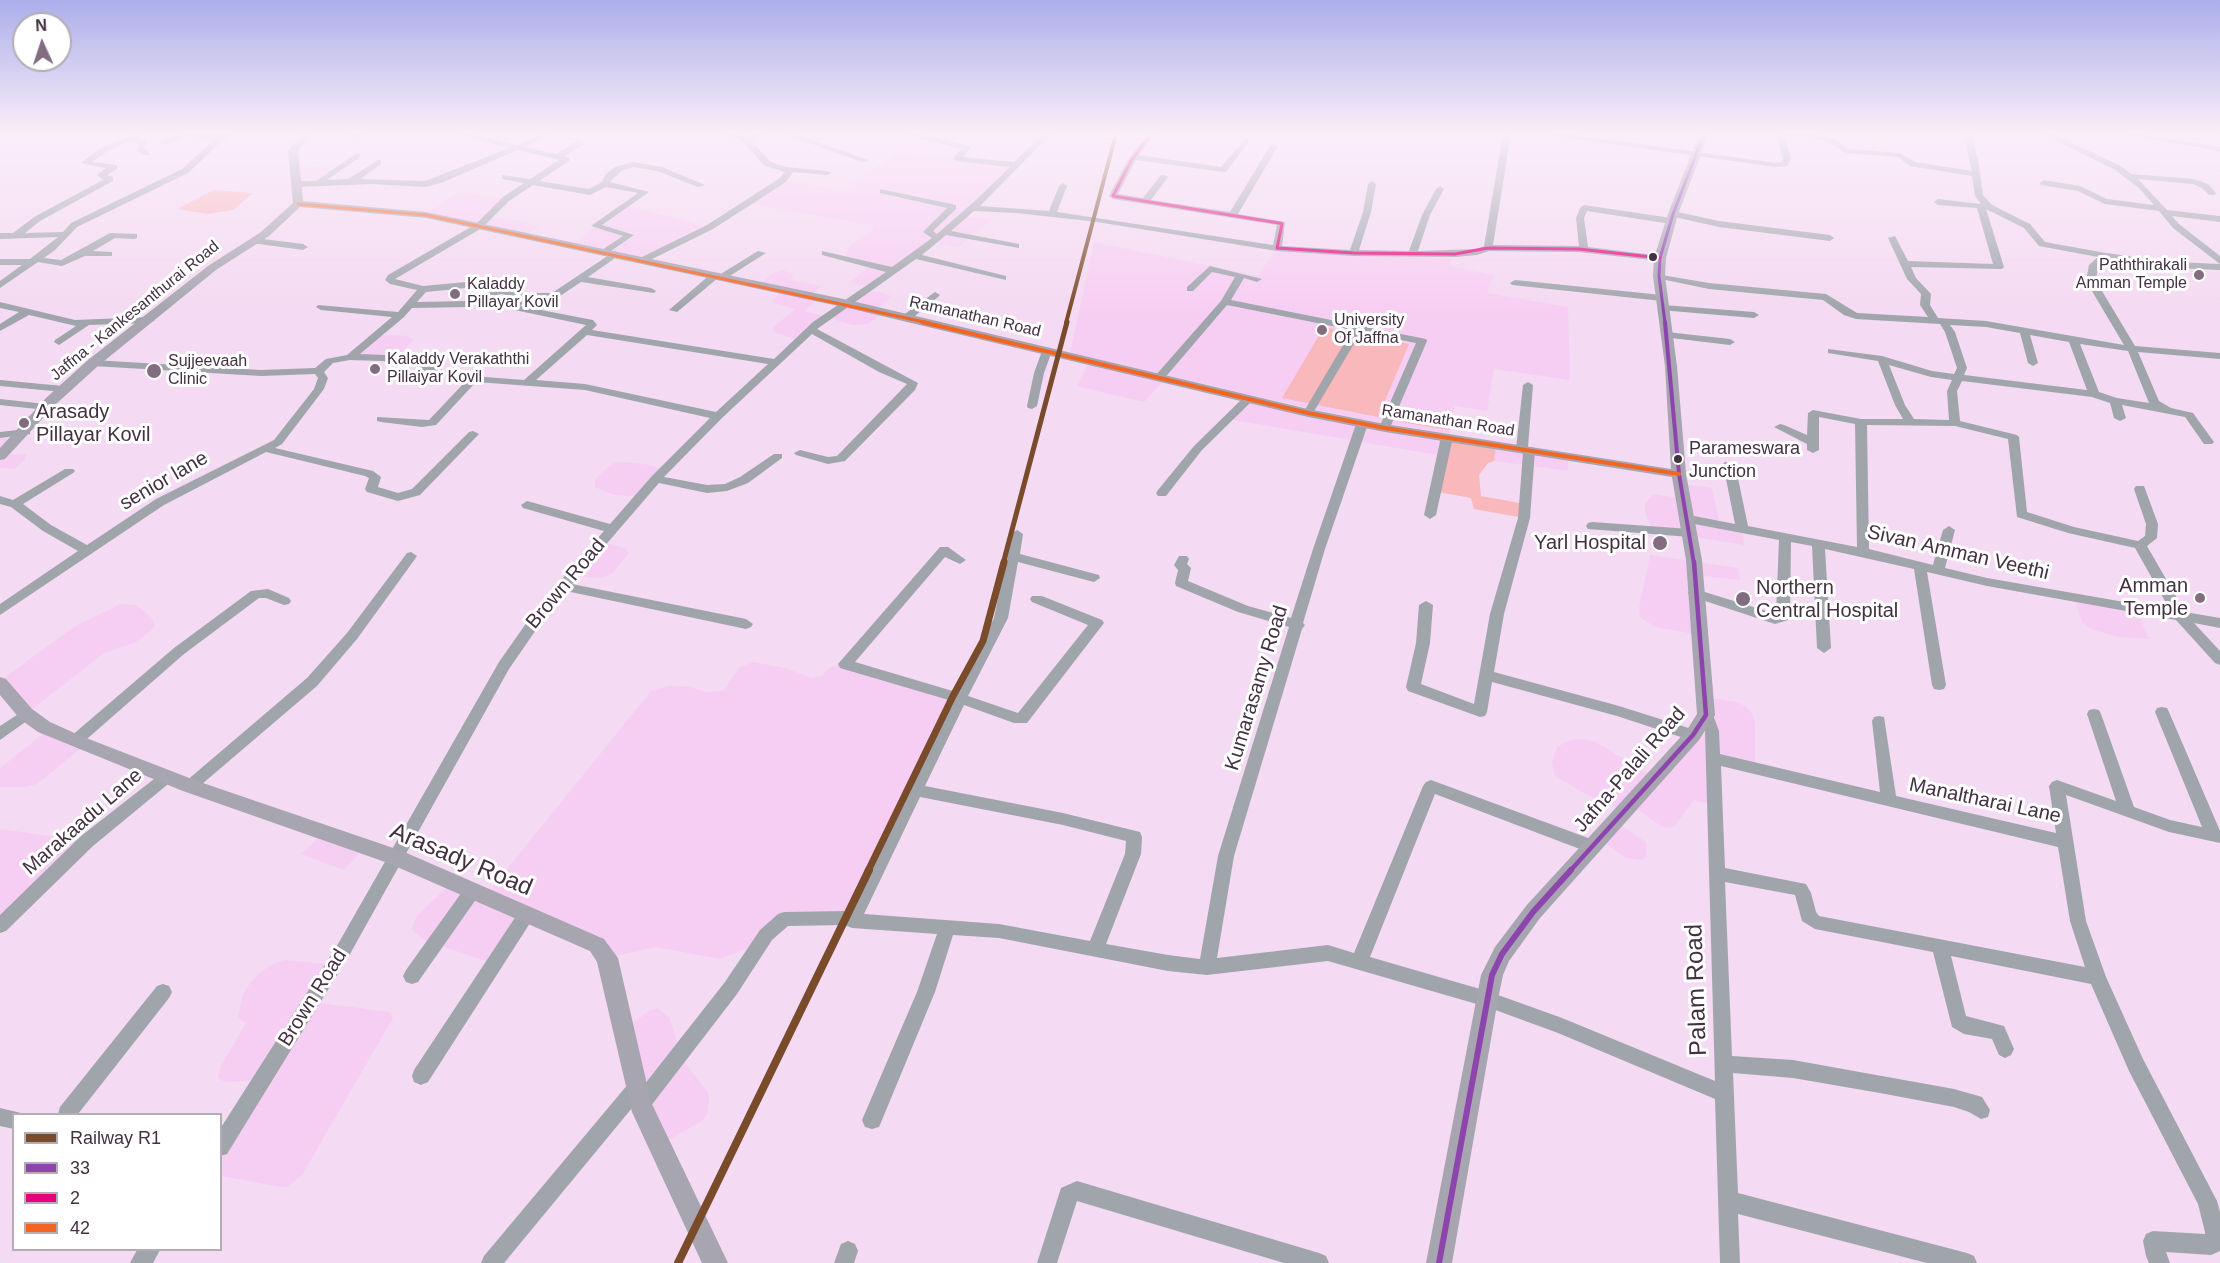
<!DOCTYPE html>
<style>
body{margin:0}
#map{position:relative;width:2220px;height:1263px;overflow:hidden;background:#f4daf2;font-family:Helvetica,sans-serif}
canvas{display:block}
.legend{position:absolute;left:12px;top:1113px;width:210px;height:138px;box-sizing:border-box;background:#fff;border:2px solid #b4adb3;margin:0;padding:8px 10px;list-style:none;font-size:18px;color:#433142}
.legend li{display:flex;align-items:center;gap:12px;height:30px}
.legend b{width:30px;border:2px solid #b4adb3}
.north{position:absolute;left:12px;top:12px;width:60px;height:60px;box-sizing:border-box;background:#fff;border:2px solid #b4adb3;border-radius:50%;rotate:357deg;font-size:16px;font-weight:700;line-height:24px;text-align:center;color:#433142}
.north::after{content:'';display:block;margin:auto;width:21px;height:27px;background:#816c80;clip-path:polygon(50% 0,100% 100%,50% 72%,0 100%)}
</style>
<div id="map">
<canvas width="2220" height="1263"></canvas>
<ul class="legend">
<li><b style="height:8px;background:#7a4b2a"></b>Railway R1</li>
<li><b style="height:8px;background:#8e44ad"></b>33</li>
<li><b style="height:8px;background:#e5007d"></b>2</li>
<li><b style="height:8px;background:#f26522"></b>42</li>
</ul>
<div class="north">N</div>
</div>
<script>
const c = document.querySelector('canvas').getContext('2d');
c.lineJoin = 'round';
function fill(path, color) { c.fillStyle = color; c.fill(path, 'evenodd'); }
const shape = rows => new Path2D(rows.map(r => 'M' + r).join(''));
function stroke(path, color, width, dash) { c.strokeStyle = color; c.lineWidth = width; c.lineCap = dash ? 'butt' : 'round'; c.setLineDash(dash || []); c.stroke(path); }
function write(font, color, halo, rows, align = 'center') {
  c.font = font + ' Helvetica,sans-serif'; c.lineWidth = 6; c.setLineDash([]); c.textBaseline = 'middle'; c.strokeStyle = halo; c.fillStyle = color; for (const [text, x, y, turn = 0] of rows) {
    c.save(); c.translate(x, y); c.rotate((+turn || 0) * Math.PI / 180); c.textAlign = isNaN(turn) ? turn : align; if (halo) c.strokeText(text, 0, 0); c.fillText(text, 0, 0); c.restore();
  }
}
fill(shape([
 [900,151,1018,166,963,216,991,220,958,248,933,242,871,288,850,282,872,265,845,256,851,245,872,231,873,226,748,203,783,180,843,189],
 [322,167,333,171,318,183,296,184,293,169],
 [468,192,506,199,490,218,516,220,540,226,524,236,426,215,455,194],
 [625,205,710,227,643,260,575,246,595,226],
 [1094,242,1258,276,1276,249,1361,256,1452,258,1450,266,1494,275,1487,293,1568,307,1570,380,1494,369,1487,411,1455,406,1449,434,1338,415,1070,353],
 [783,270,794,274,791,280,822,286,811,295,821,298,804,311,827,317,869,289,892,296,875,310,884,312,868,324,852,325,827,317,800,340,785,336,773,332,773,327,796,309,771,302,782,290,760,285,772,273],
 [397,335,406,336,413,340,395,359,354,354,376,336],
 [1089,362,1165,379,1144,402,1077,386],
 [1247,400,1447,437,1443,456,1228,419],
 [26,432,3,455,26,454,26,458,15,469,0,468,0,439,6,433],
 [1496,445,1568,456,1568,471,1494,461],
 [622,462,651,465,665,470,640,497,614,495,595,487,595,481,600,474,614,463],
 [1681,484,1712,488,1720,524,1742,528,1744,545,1653,530,1645,513,1645,503,1654,494,1684,499],
 [601,542,625,548,629,553,613,573,603,578,586,577,574,573],
 [1650,555,1738,568,1740,580,1695,575,1700,635,1655,627,1640,617,1639,608],
 [2074,599,2136,610,2149,639,2117,637,2089,628,2082,622],
 [121,604,136,605,152,618,155,624,153,629,136,642,104,653,26,714,0,681,75,626],
 [753,662,786,668,811,678,821,676,829,668,845,664,953,696,847,918,784,919,748,948,720,959,656,947,607,958,526,916,501,952,485,961,424,940,411,929,417,916,453,881,486,895,651,691,670,686,690,687,706,692,723,691,740,667],
 [1705,697,1737,702,1747,707,1752,714,1755,722,1755,768,1713,759,1714,805,1694,800,1674,827,1664,828,1631,805,1625,811,1587,795,1555,776,1552,762,1557,747,1570,740,1585,739,1596,742,1654,778,1693,735],
 [49,729,85,745,37,784,25,787,0,787,0,768],
 [1615,822,1646,842,1647,854,1643,860,1626,858,1599,839],
 [0,829,87,841,0,926],
 [324,833,365,847,344,870,301,854],
 [286,960,334,965,311,1002,390,1012,393,1018,302,1175,287,1187,281,1187,221,1176,221,1147,261,1080,225,1082,218,1078,221,1066,246,1023,238,1018,242,996,248,986,258,974,272,964],
 [657,1008,670,1018,681,1058,708,1092,709,1099,707,1114,703,1120,658,1147,623,1030,649,1011]
]), '#f7cef3');
fill(shape([
 [214,190,253,193,233,210,207,214,177,209],
 [1324,327,1409,344,1378,417,1282,398],
 [1404,409,1452,418,1449,430,1401,422],
 [1447,437,1496,445,1494,461,1488,463,1479,475,1481,496,1525,504,1524,518,1474,509,1471,498,1433,491]
]), '#f9b8bc');
fill(shape([
 [135,134,145,134,136,139,147,141,144,148,150,153,149,155,143,155,137,150,139,144,128,142,108,151,92,162,117,165,117,169,107,175,113,177,113,181,40,221,25,233,63,232,71,223,182,169,218,136,203,139,189,136,164,145,160,143,161,141,180,134,234,134,223,140,188,173,77,227,55,250,44,258,61,260,110,233,137,234,137,238,134,239,115,238,93,251,112,252,112,256,85,256,62,266,38,262,0,288,0,281,22,265,0,265,0,259,30,259,58,237,0,239,0,233,13,233,34,217,103,180,97,175,106,168,81,163,102,147,135,134],
 [341,134,369,134,359,138,341,134],
 [457,134,470,134,516,145,542,134,552,134,525,147,556,154,577,141,583,141,583,145,564,156,569,157,569,161,539,181,589,189,602,182,606,174,615,167,633,162,662,167,705,185,698,187,657,171,633,167,621,171,610,182,649,192,602,225,634,235,605,255,602,254,602,250,623,236,591,226,638,193,606,187,590,195,533,185,509,201,482,228,395,279,423,286,466,282,525,293,552,293,615,251,620,254,618,256,588,277,651,288,656,291,654,293,581,282,557,298,527,299,520,306,593,320,597,325,592,330,774,359,813,322,886,272,822,255,822,251,892,267,932,238,923,232,947,208,880,193,880,189,956,205,956,209,933,231,937,234,976,200,1010,167,956,161,953,158,961,149,904,134,917,134,970,146,971,148,963,157,1014,162,1043,134,1051,134,980,206,1049,211,1059,186,1063,183,1067,186,1057,212,1273,245,1277,225,1113,199,1109,196,1127,161,1147,134,1155,134,1139,155,1221,167,1246,138,1250,140,1226,172,1223,172,1136,160,1118,194,1143,198,1161,175,1164,175,1168,177,1151,200,1230,212,1270,146,1274,144,1278,146,1238,214,1285,222,1282,246,1350,250,1363,212,1368,184,1372,181,1376,184,1371,212,1359,250,1409,251,1422,215,1436,189,1440,186,1444,189,1430,215,1418,251,1476,249,1484,246,1503,134,1511,134,1493,245,1579,246,1576,218,1580,208,1584,205,1671,218,1675,221,1671,224,1587,211,1584,218,1588,247,1663,256,1665,258,1660,261,1579,252,1489,251,1477,255,1455,257,1354,256,1277,251,1097,222,1017,213,974,211,951,231,1019,244,1019,248,946,235,922,255,1006,276,1006,280,916,259,817,329,918,383,915,390,845,461,828,464,796,455,794,453,800,450,828,457,837,456,907,384,879,372,812,334,722,418,664,477,707,485,725,484,740,477,774,454,782,454,782,458,748,483,727,491,707,493,659,483,572,584,746,619,753,624,751,627,746,629,566,591,549,611,509,669,350,954,227,1154,220,1156,220,1129,338,944,499,662,539,605,604,531,523,508,521,505,527,501,610,524,652,476,710,418,585,390,476,382,436,425,422,427,381,422,377,421,377,417,429,420,465,382,421,370,418,364,411,362,350,360,333,363,324,372,328,378,324,389,282,444,275,448,373,471,381,477,378,487,398,493,412,489,469,432,473,431,479,434,420,495,398,501,367,492,365,489,369,478,365,476,266,452,164,505,0,615,0,604,78,551,43,531,11,507,0,504,0,496,13,500,65,469,73,469,75,471,73,473,23,504,51,525,87,545,156,499,274,440,314,389,318,378,315,374,261,376,93,366,88,363,93,360,261,370,315,368,326,359,347,355,392,317,321,310,316,307,318,305,398,312,417,290,390,284,385,280,388,275,476,224,503,197,524,183,502,179,502,175,530,179,559,160,518,150,441,183,425,187,372,184,296,187,292,184,296,181,316,181,357,153,360,153,360,157,327,180,348,179,378,160,381,160,381,164,360,179,425,181,509,148,457,134],
 [466,288,489,291,467,301,417,302,426,292,466,288],
 [501,294,518,297,510,305,510,309,586,325,524,380,459,375,430,366,427,360,411,356,360,354,404,317,412,308,469,307,486,298,501,294],
 [587,335,768,364,716,412,585,384,536,380,587,335],
 [723,134,735,134,746,137,756,134,767,134,751,141,771,162,786,167,827,171,831,173,827,175,793,172,786,182,713,229,646,262,640,262,640,258,707,225,780,178,785,172,765,166,743,142,723,134],
 [783,134,794,134,869,160,862,162,783,134],
 [1549,134,1569,134,1776,163,1781,162,1783,159,1777,138,1780,134,1814,134,1834,138,1848,149,1900,153,1915,162,1972,171,1963,134,1971,134,1978,159,1983,195,1992,205,2030,224,2045,242,2106,253,2175,262,2220,264,2220,270,2175,268,2108,259,2098,266,2096,281,2135,346,2220,353,2220,359,2138,352,2159,401,2171,408,2193,413,2214,442,2212,444,2204,444,2185,417,2122,405,2126,418,2120,421,2114,418,2110,403,2092,397,1962,381,1957,391,1960,421,2017,435,2019,437,2027,512,2074,527,2138,541,2145,536,2146,524,2134,489,2136,486,2144,486,2158,524,2157,538,2147,546,2185,612,2220,618,2220,628,2194,623,2220,651,2220,665,2215,663,2176,620,1987,586,1927,572,1946,685,1944,689,1939,690,1934,689,1932,685,1914,569,1825,549,1831,648,1824,653,1817,648,1812,546,1791,542,1790,617,1788,620,1775,624,1690,596,1688,593,1690,590,1695,589,1776,614,1779,540,1689,523,1683,519,1689,515,1735,524,1723,464,1725,462,1733,462,1735,464,1748,526,1857,547,1855,424,1819,417,1819,450,1813,453,1807,450,1807,444,1774,427,1780,424,1784,425,1807,435,1808,413,1813,410,1861,419,1903,419,1895,405,1878,361,1828,353,1828,349,1882,356,1932,371,1954,374,1957,368,1945,332,1940,324,1856,319,1844,315,1823,300,1709,289,1656,278,1656,274,1709,283,1826,294,1857,313,1928,317,1920,305,1921,294,1907,279,1888,238,1895,236,1908,261,1993,264,1977,208,1938,205,1934,202,1938,199,1981,204,1975,196,1972,176,1910,166,1898,157,1846,153,1828,142,1804,136,1785,137,1791,159,1787,166,1776,167,1553,136,1549,134],
 [1986,209,2024,228,2039,246,2098,257,2089,265,2086,281,2124,345,1986,321,1938,318,1930,305,1931,294,1916,278,1911,267,2002,269,2004,267,1986,209],
 [1950,325,1986,327,2020,333,2028,363,2033,366,2038,363,2030,335,2069,342,2087,390,1964,375,1967,368,1955,332,1950,325],
 [2080,344,2128,351,2149,403,2117,398,2099,392,2080,344],
 [1889,365,1931,377,1952,380,1947,391,1949,420,1914,419,1905,405,1889,365],
 [1867,425,1955,426,2008,439,2017,517,2068,533,2135,548,2170,610,1987,578,1945,568,1955,530,1949,526,1943,530,1933,565,1869,549,1867,425],
 [2043,134,2053,134,2121,166,2131,174,2194,179,2208,184,2216,193,2215,195,2209,195,2202,188,2193,184,2138,179,2167,210,2220,216,2220,222,2172,216,2179,224,2220,256,2220,264,2173,228,2159,211,2105,204,2078,191,2041,185,2040,183,2044,180,2080,186,2107,199,2154,205,2139,188,2115,170,2043,134],
 [2120,134,2138,134,2220,147,2220,151,2120,134],
 [1673,211,1719,221,1830,235,1834,238,1830,241,1719,227,1670,216,1670,212,1673,211],
 [255,238,303,244,308,247,303,250,252,243,252,239,255,238],
 [758,251,766,253,725,279,718,278,677,312,669,310,712,273,719,275,758,251],
 [1210,266,1262,279,1257,282,1244,278,1231,300,1426,339,1427,341,1389,430,1385,431,1379,428,1416,343,1361,332,1313,413,1308,416,1303,413,1352,330,1227,305,1163,380,1155,380,1155,376,1221,301,1235,277,1212,272,1193,291,1187,291,1187,287,1210,266],
 [1515,280,1662,295,1667,298,1662,301,1512,285,1510,283,1515,280],
 [935,292,940,295,938,297,910,320,902,320,902,316,935,292],
 [0,302,75,320,150,317,155,320,150,323,89,325,59,345,54,342,55,340,76,326,29,315,0,331,0,324,19,312,0,308,0,302],
 [1663,305,1754,312,1759,315,1754,318,1660,310,1660,306,1663,305],
 [1667,332,1730,339,1735,342,1730,345,1663,337,1662,335,1667,332],
 [1047,348,1052,351,1044,373,1037,406,1032,409,1028,408,1027,406,1034,373,1042,351,1047,348],
 [0,380,63,386,68,389,63,392,0,386,0,380],
 [1528,382,1533,385,1528,447,1535,450,1530,518,1504,614,1494,672,1619,706,1698,731,1700,735,1698,739,1693,741,1617,716,1492,682,1487,712,1485,716,1480,717,1408,691,1406,687,1416,643,1419,605,1426,601,1433,605,1430,643,1421,684,1474,704,1490,614,1518,518,1523,452,1516,449,1523,385,1528,382],
 [1247,397,1251,398,1251,402,1202,450,1166,496,1158,496,1156,493,1158,490,1194,446,1243,398,1247,397],
 [0,399,46,404,51,407,46,410,0,405,0,399],
 [1362,421,1368,424,1325,549,1303,623,1305,625,1302,629,1234,856,1217,958,1328,945,1354,953,1423,786,1426,782,1431,780,1599,842,1601,847,1599,852,1593,854,1435,794,1370,957,1487,991,1562,1018,1715,1081,1705,731,1699,715,1701,711,1706,710,1711,711,1713,715,1719,731,1720,754,1880,792,1872,721,1874,717,1879,716,1884,717,1896,796,2056,833,2049,786,2052,782,2057,780,2116,801,2087,714,2089,710,2094,709,2099,710,2101,714,2134,807,2170,820,2202,827,2155,712,2157,708,2162,707,2167,708,2169,712,2220,831,2220,843,2169,832,2066,795,2086,921,2106,977,2143,1059,2217,1201,2220,1212,2220,1251,2211,1255,2166,1252,2170,1263,2149,1263,2146,1256,2143,1241,2146,1234,2153,1231,2205,1234,2205,1232,2198,1204,2129,1071,2091,984,1951,956,1966,1016,2004,1026,2014,1049,2011,1055,2005,1058,1999,1055,1992,1039,1964,1034,1952,1027,1933,952,1815,929,1802,921,1795,895,1725,882,1732,1056,1793,1060,1954,1089,1982,1097,1990,1110,1988,1117,1981,1119,1969,1112,1954,1107,1880,1093,1793,1078,1733,1073,1738,1193,1967,1253,1974,1256,1977,1263,1927,1263,1738,1214,1740,1263,1720,1263,1715,1099,1558,1033,1487,1007,1328,961,1207,975,1168,971,999,938,953,935,935,992,882,1120,879,1127,872,1129,865,1127,862,1120,917,992,937,934,852,928,845,925,788,926,772,940,737,994,647,1111,640,1113,632,1108,504,1263,481,1263,484,1256,629,1083,636,1080,644,1085,725,982,760,930,778,914,784,912,848,911,952,701,840,668,838,664,940,547,948,547,966,560,960,564,945,557,855,662,956,692,994,618,1011,534,1017,530,1023,534,1020,554,1099,575,1100,578,1094,582,1018,562,1008,618,968,696,1018,713,1088,625,1032,602,1030,599,1032,596,1042,596,1102,620,1104,623,1027,723,1014,723,964,705,925,786,1063,813,1140,832,1142,837,1141,854,1106,944,1168,955,1200,959,1218,856,1289,627,1238,612,1176,586,1175,583,1178,570,1174,565,1179,556,1187,556,1189,559,1187,564,1191,568,1188,581,1248,606,1291,618,1313,549,1356,424,1362,421],
 [1721,766,2058,847,2070,921,2085,967,1819,916,1816,912,1811,893,1806,884,1725,868,1721,766],
 [920,797,1063,825,1126,841,1125,854,1090,941,999,924,864,914,920,797],
 [26,429,30,430,30,434,0,438,0,432,26,429],
 [1447,434,1453,437,1436,515,1430,519,1424,515,1441,437,1447,434],
 [1592,522,1690,529,1696,533,1690,537,1588,529,1586,526,1588,523,1592,522],
 [411,552,417,556,415,559,357,639,317,686,195,790,190,792,185,790,182,786,185,782,307,678,347,633,407,553,411,552],
 [268,589,289,598,291,601,289,604,284,605,266,598,259,598,184,654,80,745,70,745,68,741,70,737,174,648,251,591,268,589],
 [26,709,31,710,33,714,31,718,0,740,0,726,26,709],
 [168,770,173,772,176,776,173,780,93,846,6,931,0,933,0,915,81,836,163,772,168,770],
 [473,883,479,885,481,890,479,895,418,982,412,984,406,982,403,976,406,970,467,885,473,883],
 [526,908,532,910,534,915,532,920,428,1082,421,1085,414,1082,412,1076,414,1070,520,910,526,908],
 [163,984,169,986,172,992,169,998,78,1114,58,1114,60,1107,157,986,163,984],
 [0,1108,21,1113,14,1114,14,1129,0,1126,0,1108],
 [1077,1181,1319,1253,1326,1256,1329,1263,1284,1263,1077,1201,1057,1263,1037,1263,1061,1188,1077,1181],
 [848,1241,855,1244,858,1251,854,1263,834,1263,841,1244,848,1241],
 [137,1250,160,1250,153,1263,130,1263,137,1250]
]), '#a0a5ab');
fill(shape([
 [302,134,312,134,298,151,303,201,426,212,848,300,1308,409,1385,424,1671,469,1665,366,1653,276,1654,258,1668,214,1699,134,1709,134,1678,214,1666,258,1665,276,1677,366,1686,474,1702,560,1715,715,1699,740,1540,918,1509,961,1503,975,1498,999,1452,1263,1426,1263,1481,975,1495,947,1526,906,1687,730,1697,714,1686,560,1672,477,1385,432,1308,417,848,308,426,218,300,207,269,236,216,270,98,366,56,404,5,459,0,460,0,448,46,398,88,360,208,266,261,232,293,203,288,151,302,134],
 [0,677,6,679,32,709,50,722,81,736,197,781,402,851,604,939,618,958,651,1102,728,1263,702,1263,632,1112,597,962,590,951,388,863,183,791,38,732,20,719,0,695,0,677]
]), '#a6a5b0');
stroke(shape([
 [1665,323,1659,276,1660,258,1673,214,1704,134]
]), '#8e44ad', 3);
stroke(shape([
 [1665,322,1679,474,1694,564]
]), '#8e44ad', 4);
stroke(shape([
 [1570,871,1693,735,1706,715,1694,562]
]), '#8e44ad', 4.5);
stroke(shape([
 [1439,1263,1492,975,1502,954,1533,912,1571,870]
]), '#8e44ad', 6);
stroke(shape([
 [1151,134,1131,161,1113,196,1279,223,1282,224,1277,248,1354,253,1455,254,1488,248,1579,249,1660,258]
]), '#e5007d', 3);
stroke(shape([
 [298,204,426,215,929,323]
]), '#f26522', 3);
stroke(shape([
 [922,322,1308,413,1385,428,1679,474]
]), '#f26522', 4);
stroke(shape([
 [1066,323,1116,134]
]), '#7a4b2a', 4);
stroke(shape([
 [1003,564,1067,322]
]), '#7a4b2a', 5);
stroke(shape([
 [868,871,953,696,983,641,1004,562]
]), '#7a4b2a', 7);
stroke(shape([
 [678,1263,869,870]
]), '#7a4b2a', 8);
const sky = c.createLinearGradient(0, 0, 0, 311);
sky.addColorStop(0, '#acaeea');
sky.addColorStop(0.43, '#faeef9');
sky.addColorStop(1, '#faeef900');
c.fillStyle = sky;
c.fillRect(0, 0, 2220, 311);
for (const [x, y, r, color] of [
 [1653,257,5,"#433142"],
 [2199,275,6,"#816c80"],
 [455,294,6,"#816c80"],
 [1322,330,6,"#816c80"],
 [375,369,6,"#816c80"],
 [154,371,8,"#816c80"],
 [24,423,6,"#816c80"],
 [1678,459,5,"#433142"],
 [1660,543,8,"#816c80"],
 [2200,598,6,"#816c80"],
 [1743,599,8,"#816c80"]
]) { const dot = new Path2D(); dot.arc(x, y, r, 0, 2 * Math.PI); c.fillStyle = color; c.fill(dot); stroke(dot, '#fff', 2); }
write('16px', '#433142', '#fff', [
 ["Paththirakali",2187,266,"right"],
 ["Amman Temple",2187,284,"right"],
 ["Kaladdy",467,285],
 ["Pillayar Kovil",467,303],
 ["University",1334,321],
 ["Of Jaffna",1334,339],
 ["Kaladdy Verakaththi",387,360],
 ["Pillaiyar Kovil",387,378],
 ["Sujjeevaah",168,362],
 ["Clinic",168,380]
], 'left');
write('16px', '#433142', '#fff', [
 ["Jaffna - Kankesanthurai Road",135,311,-39],
 ["Ramanathan Road",975,317,13],
 ["Ramanathan Road",1448,421,9]
]);
write('18px', '#433142', '#fff', [
 ["Parameswara",1689,449],
 ["Junction",1689,472]
], 'left');
write('20px', '#433142', '#fff', [
 ["Arasady",36,412],
 ["Pillayar Kovil",36,435],
 ["Yarl Hospital",1646,543,"right"],
 ["Amman",2188,586,"right"],
 ["Temple",2188,609,"right"],
 ["Northern",1756,588],
 ["Central Hospital",1756,611]
], 'left');
write('20px', '#433142', '#fff', [
 ["senior lane",164,481,-30],
 ["Sivan Amman Veethi",1958,553,13],
 ["Brown Road",566,584,-50],
 ["Kumarasamy Road",1257,688,-73],
 ["Jafna-Palali Road",1630,770,-49],
 ["Manaltharai Lane",1985,801,12],
 ["Marakaadu Lane",83,822,-41],
 ["Brown Road",313,998,-58]
]);
write('24px', '#433142', '#fff', [
 ["Arasady Road",461,860,23],
 ["Palam Road",1697,990,-92]
]);
</script>
